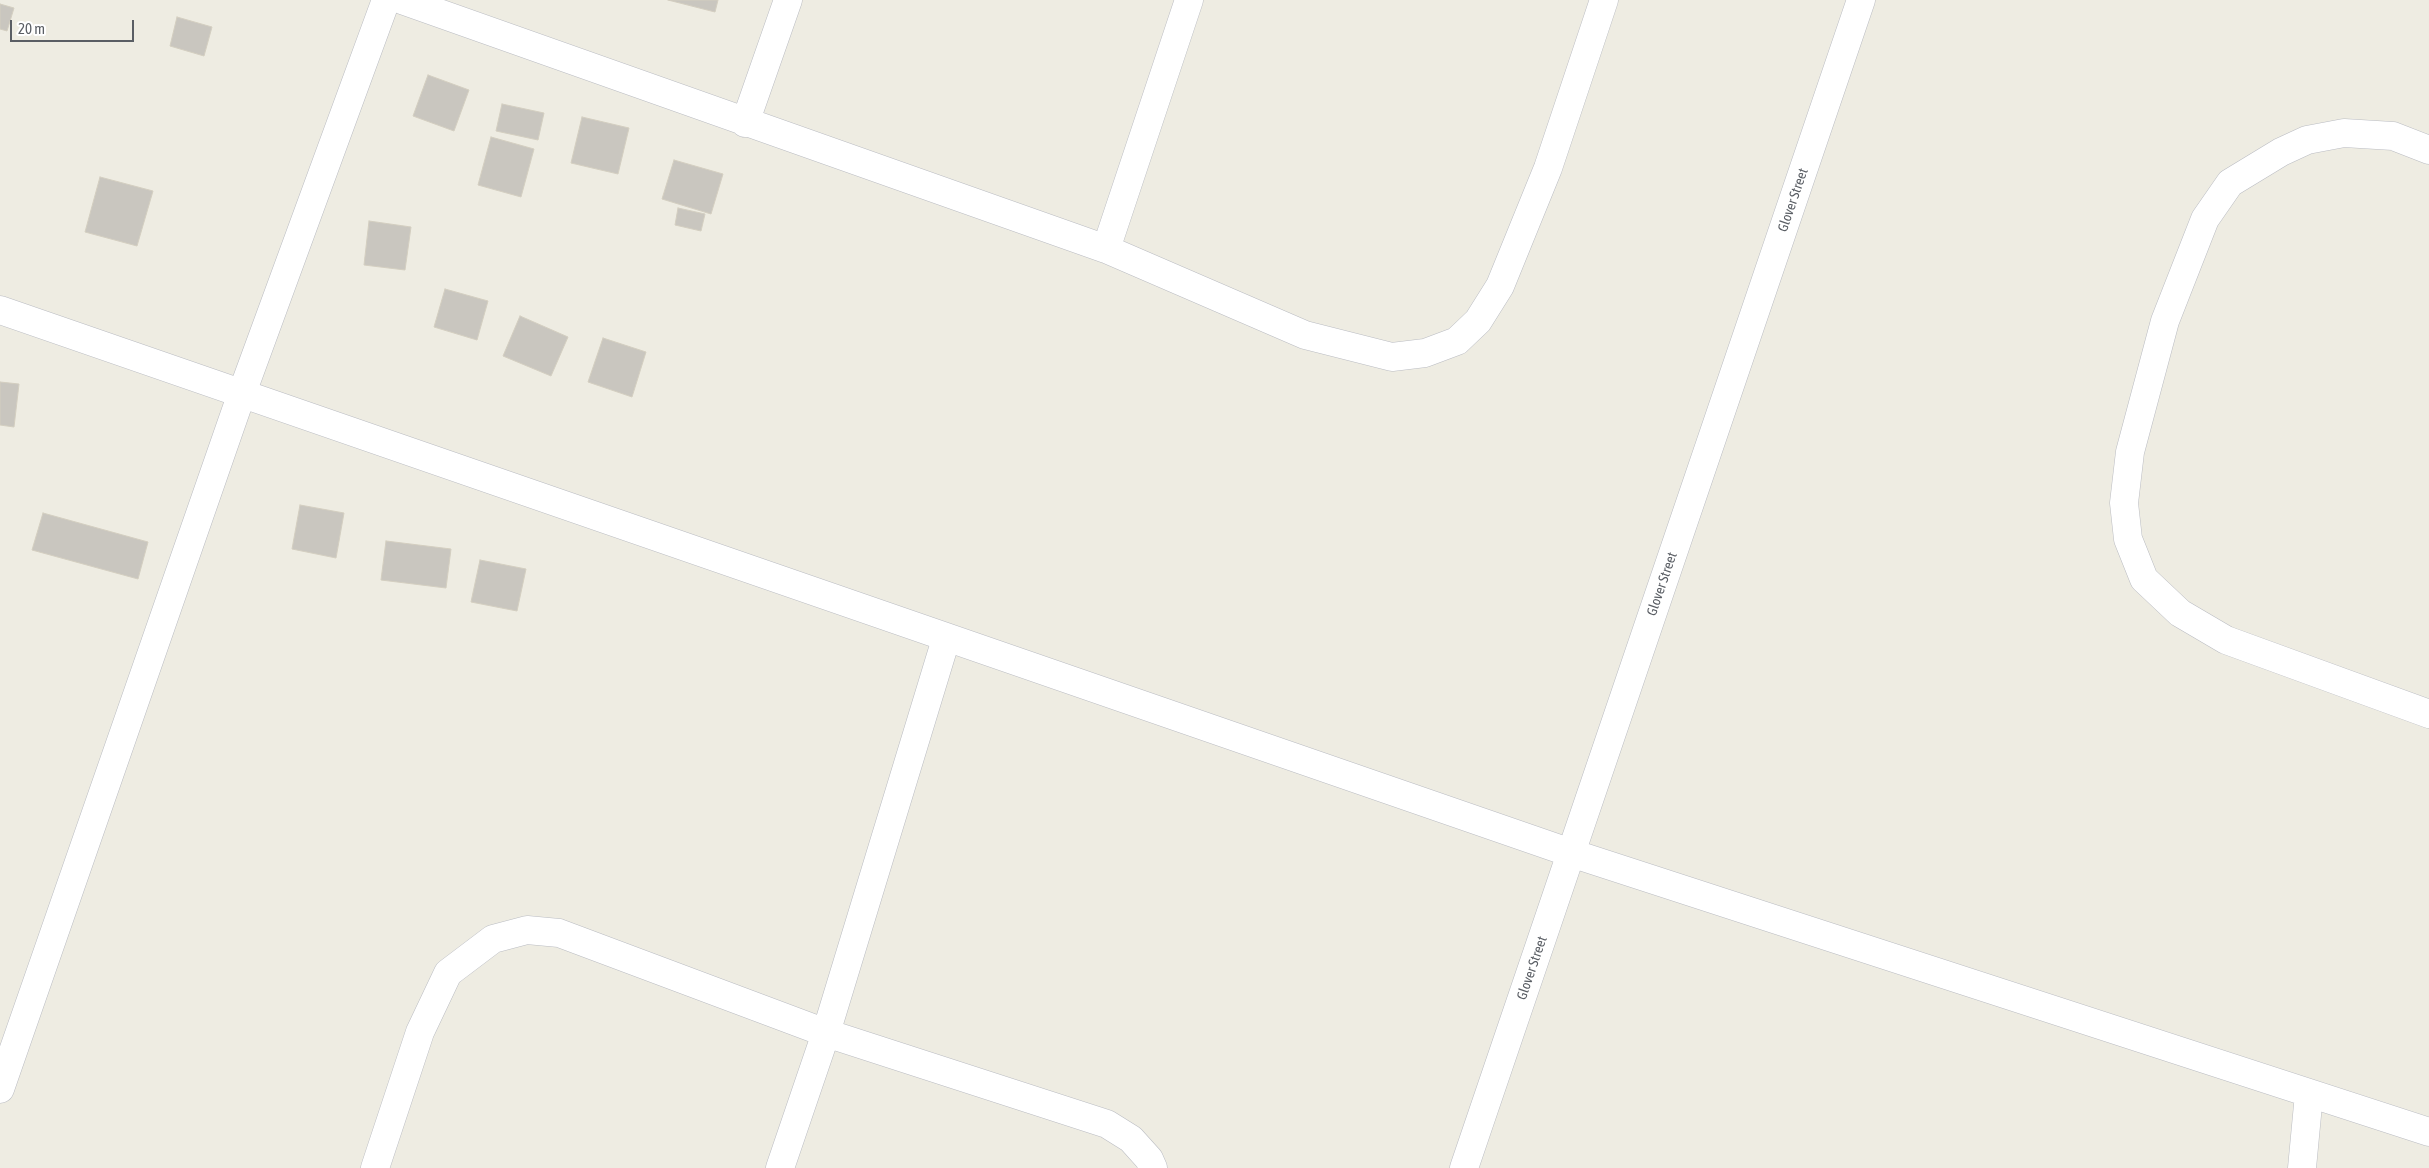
<!DOCTYPE html>
<style>
body{margin:0}
#map{position:relative;width:2429px;height:1168px;overflow:hidden;background:#eeece2;font-family:"Asap Condensed",sans-serif}
canvas{display:block}
.scale{position:absolute;left:10px;top:20px;width:124px;height:22px;box-sizing:border-box;border:2px solid #5a5e64;border-top:0;padding-left:6px;font-size:15px;line-height:18px;white-space:nowrap;color:#5a5e64;-webkit-text-stroke:4px #fff;paint-order:stroke}
</style>
<div id="map">
<canvas width="2429" height="1168"></canvas>
<div class="scale">20 m</div>
</div>
<script>
const c = document.querySelector('canvas').getContext('2d');
c.lineJoin = 'round';
function fill(path, color) { c.fillStyle = color; c.fill(path, 'evenodd'); }
const shape = rows => new Path2D(rows.map(r => 'M' + r).join(''));
function stroke(path, color, width, dash) { c.strokeStyle = color; c.lineWidth = width; c.lineCap = dash ? 'butt' : 'round'; c.setLineDash(dash || []); c.stroke(path); }
function write(font, color, halo, rows, align = 'center') {
  c.font = font + ' "Asap Condensed",sans-serif'; c.lineWidth = 5; c.setLineDash([]); c.textBaseline = 'middle'; c.strokeStyle = halo; c.fillStyle = color; for (const [text, x, y, turn = 0] of rows) {
    c.save(); c.translate(x, y); c.rotate((+turn || 0) * Math.PI / 180); c.textAlign = isNaN(turn) ? turn : align; if (halo) c.strokeText(text, 0, 0); c.fillText(text, 0, 0); c.restore();
  }
}
const building = shape([
 [668,0,718,0,715,12,668,0],
 [0,4,14,8,7,31,0,29,0,4],
 [177,17,212,27,204,56,170,46,177,17],
 [428,75,469,90,454,131,413,116,428,75],
 [502,104,544,113,538,140,496,131,502,104],
 [582,117,629,128,618,174,571,163,582,117],
 [491,137,534,149,521,197,478,185,491,137],
 [674,160,723,174,711,214,662,199,674,160],
 [100,177,153,191,137,246,85,232,100,177],
 [678,208,705,214,701,231,675,225,678,208],
 [369,221,411,227,405,270,364,265,369,221],
 [445,289,488,301,477,340,434,327,445,289],
 [520,316,568,337,551,376,503,356,520,316],
 [603,338,646,352,632,397,588,382,603,338],
 [0,382,19,384,14,427,0,425,0,382],
 [300,505,344,513,336,558,292,549,300,505],
 [43,513,148,542,138,579,32,550,43,513],
 [386,541,451,549,446,588,381,580,386,541],
 [480,560,526,569,517,611,471,602,480,560]
]);
fill(building, '#c9c6bf');
stroke(building, '#d3cec0', 1);
const street = shape([
 [402,0,1106,249,1305,335,1392,357,1425,353,1457,341,1478,321,1500,286,1548,168,1604,0],
 [745,123,788,0],
 [2429,150,2393,136,2344,133,2307,140,2281,152,2230,183,2205,219,2165,321,2130,452,2124,503,2128,539,2144,579,2180,613,2226,640,2429,714],
 [1106,249,1189,0],
 [0,310,1571,853,2429,1132],
 [0,1089,242,393,386,0],
 [375,1168,420,1032,448,973,493,939,527,930,559,933,826,1033,1107,1124,1131,1139,1149,1159,1153,1168],
 [780,1168,826,1033,946,639],
 [1464,1168,1861,0],
 [2302,1168,2309,1094]
]);
stroke(street, '#babcc2', 29);
stroke(street, '#fff', 28);
write('14px', '#5a5e64', '#fff', [
 ["Glover Street",1793,200,-71],
 ["Glover Street",1662,584,-71],
 ["Glover Street",1532,968,-71]
]);
</script>
